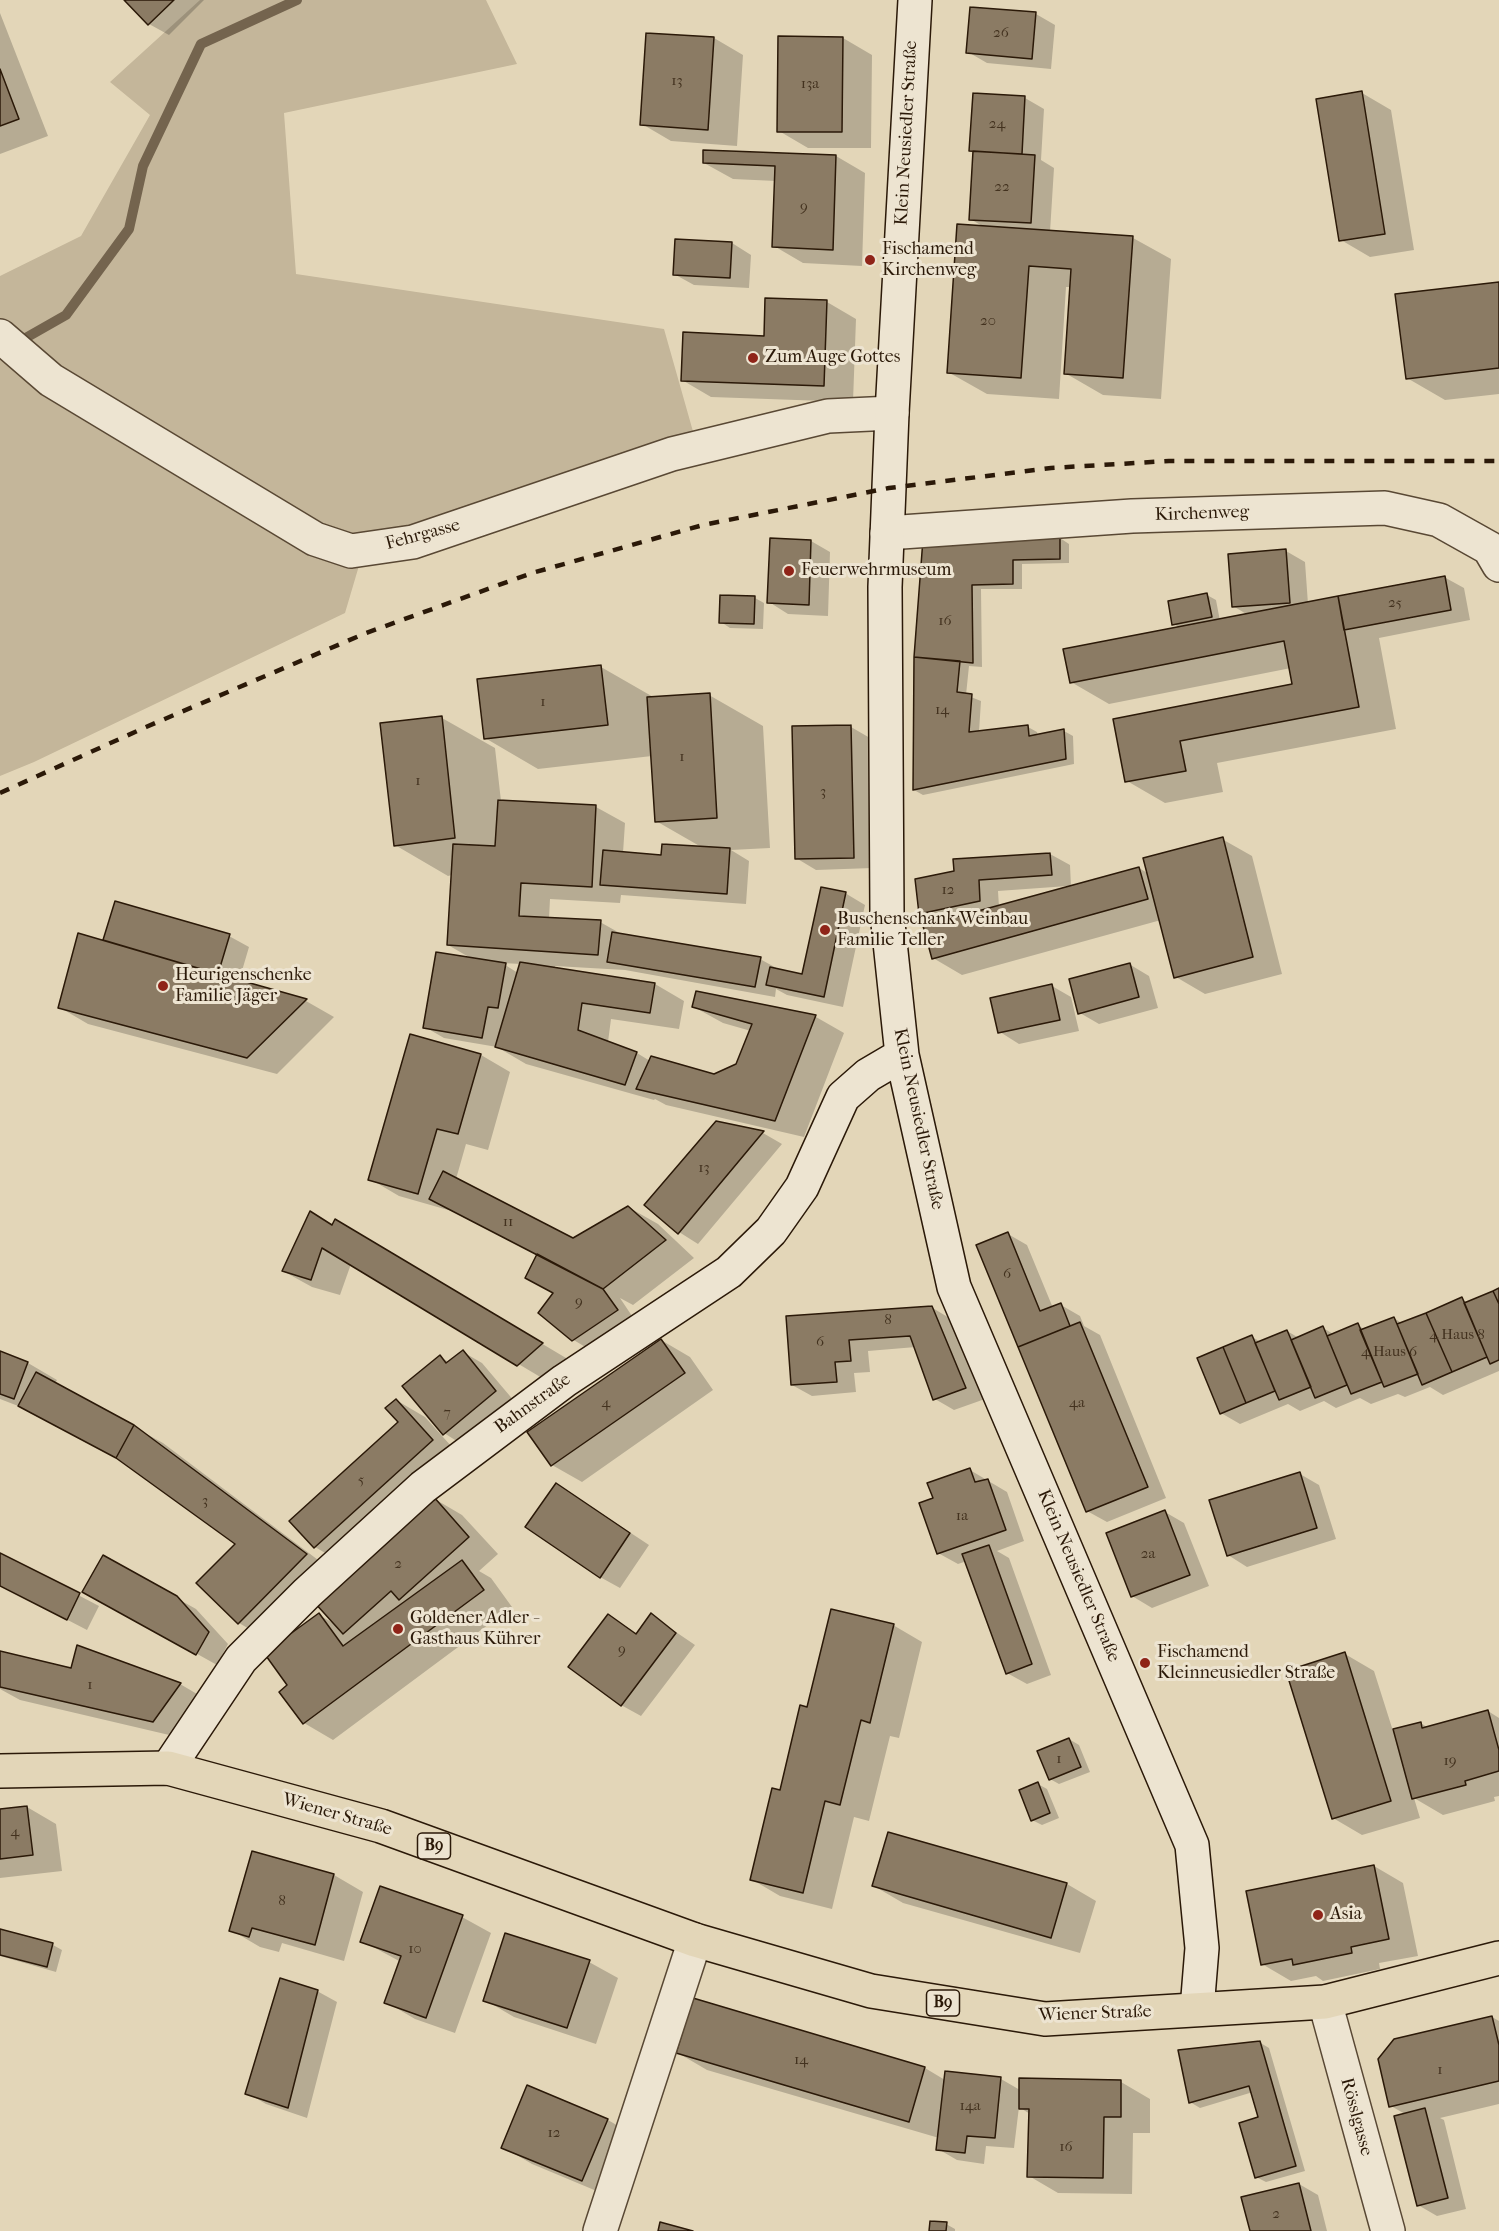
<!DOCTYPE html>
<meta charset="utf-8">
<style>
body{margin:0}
canvas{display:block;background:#e3d6b8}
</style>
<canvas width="1499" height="2231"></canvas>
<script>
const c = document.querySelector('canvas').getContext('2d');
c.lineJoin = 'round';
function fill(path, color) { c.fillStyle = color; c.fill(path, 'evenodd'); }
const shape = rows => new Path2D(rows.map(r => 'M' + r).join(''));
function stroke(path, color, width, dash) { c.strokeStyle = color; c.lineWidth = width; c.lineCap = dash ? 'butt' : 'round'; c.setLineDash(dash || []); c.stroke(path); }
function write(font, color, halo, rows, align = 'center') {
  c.font = font + ' "IM FELL French Canon",serif'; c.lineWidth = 6; c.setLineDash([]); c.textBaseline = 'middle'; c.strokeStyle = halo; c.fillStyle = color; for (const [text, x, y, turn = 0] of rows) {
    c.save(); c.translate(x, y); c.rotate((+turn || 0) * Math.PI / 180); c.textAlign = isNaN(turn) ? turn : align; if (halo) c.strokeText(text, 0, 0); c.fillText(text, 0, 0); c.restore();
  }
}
fill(shape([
 [200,0,486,0,517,64,284,113,296,274,664,329,694,435,366,542,345,613,34,762,0,776,0,276,81,236,150,115,110,82]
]), '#c4b69a');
fill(shape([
 [126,0,204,0,169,35,149,24],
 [0,13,48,136,0,154],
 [1036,14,1055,25,1051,69,987,63,968,52],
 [647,34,714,38,743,55,737,146,671,141,642,124],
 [780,37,843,38,872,55,871,148,808,148,779,131],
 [1362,93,1391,110,1414,250,1370,257,1341,240],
 [974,95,1025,98,1044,109,1041,160,1054,168,1050,232,1133,238,1171,259,1161,399,1103,395,1065,373,1071,287,1066,287,1059,399,987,394,948,372,986,228,970,219,975,152],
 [836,156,865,173,862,266,803,263,774,246,776,181,733,179,704,163],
 [732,243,751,255,749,288,694,285,674,274],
 [1499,283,1499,394,1445,400,1407,378],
 [827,302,856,319,853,402,711,397,682,380,765,337],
 [1060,538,1069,544,1069,563,1022,564,1022,589,981,589,982,667,969,666,966,695,981,701,979,732,1028,727,1037,732,1038,736,1064,731,1073,736,1074,764,923,795,914,790,925,541],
 [811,541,830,552,828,616,788,614,769,602],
 [1286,551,1305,562,1308,604,1444,577,1464,588,1470,620,1379,638,1396,729,1217,763,1223,792,1165,803,1127,781,1115,720,1294,685,1291,668,1109,704,1071,682,1180,628,1174,624,1207,595,1216,600,1220,621,1248,615,1233,606],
 [755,598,764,603,763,629,730,628,721,622],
 [601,667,655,698,709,695,763,726,770,848,731,850,749,861,746,904,621,895,620,903,550,899,549,919,600,922,625,936,760,959,780,970,803,976,845,893,865,905,843,1007,787,995,776,989,775,997,625,970,555,966,555,969,655,984,684,1001,679,1029,611,1019,608,1042,637,1053,650,1061,714,1075,737,1065,751,1031,723,1023,694,1007,697,992,816,1017,844,1033,804,1137,666,1105,655,1099,654,1100,526,1064,497,1047,444,1038,425,1027,474,960,448,945,452,875,448,876,395,845,442,718,495,748,501,801,596,807,625,823,623,853,662,856,703,848,656,821,652,756,538,769,485,738],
 [502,963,521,964,518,973],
 [851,727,870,738,873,868,816,870,796,858],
 [1222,839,1252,856,1282,974,1205,994,1176,977,1161,920,962,975,933,958,938,924,920,913,916,880,1050,854,1070,865,1071,887,1139,868,1149,874],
 [1068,886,1069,888,999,907,998,891],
 [116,903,229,936,249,947,239,981,306,1001,334,1017,277,1074,88,1024,59,1007,104,942],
 [1129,964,1149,976,1158,1008,1099,1024,1080,1013],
 [1052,986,1071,997,1079,1031,1019,1044,1000,1032],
 [411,1036,481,1055,510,1072,488,1150,466,1144,456,1179,573,1240,628,1207,658,1224,694,1258,633,1305,620,1298,636,1322,592,1351,572,1339,538,1255,448,1208,448,1210,399,1196,370,1179],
 [716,1122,763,1133,782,1144,698,1244,679,1232],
 [333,1226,365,1238,571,1361,547,1381,351,1264,340,1295,312,1287,283,1271],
 [1008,1234,1027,1245,1053,1308,1061,1305,1080,1316,1084,1326,1100,1335,1166,1498,1107,1522,1087,1511,978,1246],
 [1499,1290,1499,1371,1443,1395,1430,1387,1405,1397,1398,1394,1371,1404,1360,1398,1336,1408,1324,1401,1300,1411,1288,1404,1240,1424,1221,1413,1252,1337,1261,1342,1287,1331,1299,1338,1323,1328,1335,1335,1358,1325,1365,1330,1394,1318,1403,1324,1462,1299,1468,1303],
 [931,1307,951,1319,985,1399,954,1410,935,1399,916,1347,868,1351,870,1372,854,1373,856,1392,812,1396,792,1385,788,1317],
 [661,1340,690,1357,713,1390,582,1482,552,1465,529,1432],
 [463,1352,482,1363,515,1402,463,1445,444,1433,440,1357,449,1362],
 [0,1353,28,1363,57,1380,55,1384,163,1443,334,1572,268,1640,239,1623,237,1544,122,1460,26,1409,0,1399],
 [396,1400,425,1417,461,1457,344,1564,315,1547,400,1422],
 [970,1470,1007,1492,1024,1541,997,1551,1009,1558,1051,1675,1027,1684,1007,1673,967,1561,958,1564,938,1553,934,1499],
 [1300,1474,1319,1485,1336,1539,1247,1567,1228,1555],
 [575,1496,649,1545,620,1588,600,1577],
 [433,1498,462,1515,498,1554,479,1571,491,1578,512,1607,333,1740,304,1723,289,1685,319,1615,335,1624],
 [1165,1512,1184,1523,1209,1586,1152,1608,1132,1596],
 [0,1554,99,1606,87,1630,0,1585],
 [104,1557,196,1609,228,1644,217,1665,104,1602],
 [651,1615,695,1645,641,1716,621,1705,609,1616,638,1634],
 [893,1625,922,1642,899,1738,890,1736,869,1821,854,1817,832,1909,780,1896,751,1879,808,1709],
 [78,1647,180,1684,209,1701,182,1738,20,1700,0,1689,0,1653,72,1670],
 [1345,1654,1374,1671,1393,1731,1421,1723,1428,1728,1488,1711,1499,1718,1499,1796,1494,1797,1495,1801,1443,1815,1414,1798,1420,1818,1362,1835,1333,1818],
 [1069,1739,1079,1745,1090,1772,1059,1784,1050,1779],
 [1038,1784,1047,1789,1059,1818,1042,1825,1032,1820],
 [27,1807,56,1824,62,1871,0,1878,0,1810],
 [253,1852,334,1875,363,1892,344,1961,282,1943,279,1952,260,1947,231,1930],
 [1374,1866,1403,1883,1418,1956,1379,1963,1380,1969,1323,1981,1316,1976,1291,1981,1262,1964],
 [1067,1884,1096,1901,1080,1953,903,1903,874,1886],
 [462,1917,491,1933,455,2033,415,2019,386,2002,401,1962,362,1941],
 [0,1930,53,1945,62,1950,56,1972,0,1956],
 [589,1962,618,1978,596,2044,514,2017,485,2000],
 [317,1991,337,2002,307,2118,266,2104,247,2093],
 [694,1999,925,2068,945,2080,946,2073,1001,2079,1020,2090,1021,2080,1121,2082,1150,2099,1150,2133,1133,2133,1132,2194,1058,2193,1029,2176,1030,2114,1019,2107,1014,2148,986,2146,984,2164,957,2160,938,2149,939,2138,707,2070,678,2053],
 [1492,2017,1499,2021,1499,2104,1440,2118,1444,2120,1466,2209,1437,2216,1418,2205,1405,2114,1391,2106],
 [1259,2042,1269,2048,1305,2171,1266,2182,1256,2177,1260,2118,1253,2092,1200,2108,1190,2102],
 [528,2087,608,2120,637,2137,611,2197,532,2164,503,2147],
 [1299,2184,1318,2195,1327,2231,1251,2231],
 [946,2224,955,2229,955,2231,930,2231]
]), '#0003');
stroke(shape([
 [15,344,66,315,129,229,143,166,201,44,297,0]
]), '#74644e', 10);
const building = shape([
 [124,0,174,0,148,25,124,0],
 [970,7,1036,12,1032,59,966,53,970,7],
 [646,33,714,37,708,130,640,125,646,33],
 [778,36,843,37,842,132,777,132,778,36],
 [0,69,19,119,0,126,0,69],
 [1362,91,1385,234,1339,241,1316,99,1362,91],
 [973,93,1025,96,1022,154,969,151,973,93],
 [703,150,836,155,833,250,772,247,775,166,703,163,703,150],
 [973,151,1035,155,1031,223,969,220,973,151],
 [957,224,1133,236,1123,378,1064,374,1071,269,1029,266,1021,378,947,373,957,224],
 [675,239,732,242,730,278,673,275,675,239],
 [1499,282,1499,368,1406,379,1395,294,1499,282],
 [765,298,827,300,824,386,681,381,683,332,764,336,765,298],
 [1060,537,1060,559,1013,560,1013,584,972,585,973,663,914,657,923,539,1060,537],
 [770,538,811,540,809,605,767,603,770,538],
 [1286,549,1290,603,1232,607,1228,554,1286,549],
 [1445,576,1451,610,1344,630,1338,596,1445,576],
 [1207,593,1212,617,1172,625,1168,601,1207,593],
 [720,595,755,596,754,624,719,623,720,595],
 [1338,596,1359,707,1180,741,1186,771,1125,782,1113,719,1292,684,1284,641,1070,683,1063,649,1338,596],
 [914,657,960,661,957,692,972,694,969,732,1028,725,1029,736,1064,729,1066,759,913,790,914,657],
 [601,665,608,725,484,739,477,679,601,665],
 [710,693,717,818,655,822,647,697,710,693],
 [442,716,455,838,394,846,380,723,442,716],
 [851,725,854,858,795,859,792,726,851,725],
 [498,800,596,805,592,887,521,883,519,916,601,920,598,955,447,945,453,844,495,846,498,800],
 [1223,837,1253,957,1174,978,1143,858,1223,837],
 [662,844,730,848,727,894,600,885,603,850,661,855,662,844],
 [1050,853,1052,875,979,880,980,901,919,914,915,879,954,871,953,859,1050,853],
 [1139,867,1148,899,932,959,923,926,1139,867],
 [821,887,846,892,824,997,766,985,770,967,802,974,821,887],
 [115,901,230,934,218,974,103,940,115,901],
 [612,932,761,957,755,987,607,962,612,932],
 [78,933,218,974,307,999,247,1058,58,1008,78,933],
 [436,952,506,963,498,1008,488,1007,482,1038,423,1028,436,952],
 [520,962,655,983,650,1013,582,1003,578,1030,637,1052,625,1085,495,1047,520,962],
 [1130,963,1139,997,1078,1014,1069,979,1130,963],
 [1052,984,1060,1020,998,1033,990,998,1052,984],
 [696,991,816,1015,775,1121,636,1089,651,1056,714,1074,736,1064,752,1024,692,1007,696,991],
 [410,1034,481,1054,458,1134,437,1129,418,1194,368,1180,410,1034],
 [716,1121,764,1131,678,1234,644,1205,716,1121],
 [443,1171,573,1238,628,1206,666,1240,603,1289,429,1199,443,1171],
 [310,1211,332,1225,335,1219,543,1343,517,1366,322,1248,311,1280,282,1271,310,1211],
 [1008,1232,1040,1311,1061,1303,1070,1326,1018,1347,976,1245,1008,1232],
 [537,1254,603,1289,618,1310,572,1341,538,1313,553,1293,525,1278,537,1254],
 [1499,1288,1499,1304,1493,1291,1499,1288],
 [1493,1291,1499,1304,1499,1360,1490,1364,1464,1303,1493,1291],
 [1462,1297,1487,1357,1452,1372,1426,1313,1462,1297],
 [932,1306,966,1388,933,1400,910,1336,849,1340,851,1361,835,1362,837,1382,791,1385,786,1316,932,1306],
 [1426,1313,1452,1372,1422,1385,1397,1324,1426,1313],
 [1394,1317,1418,1374,1384,1387,1360,1330,1394,1317],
 [1080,1322,1148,1487,1086,1512,1018,1347,1080,1322],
 [1358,1323,1382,1382,1351,1394,1327,1336,1358,1323],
 [1323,1326,1347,1385,1315,1398,1291,1340,1323,1326],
 [1287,1330,1311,1387,1279,1400,1255,1343,1287,1330],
 [1252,1335,1275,1391,1246,1403,1223,1347,1252,1335],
 [661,1339,685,1373,551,1466,527,1432,661,1339],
 [1223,1347,1246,1403,1220,1414,1197,1358,1223,1347],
 [463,1350,496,1391,443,1435,402,1386,440,1355,446,1363,463,1350],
 [0,1351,28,1362,14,1399,0,1394,0,1351],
 [36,1372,134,1425,116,1458,18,1406,36,1372],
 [396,1399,433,1440,314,1548,289,1521,398,1422,385,1408,396,1399],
 [134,1425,307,1554,238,1624,196,1583,235,1544,116,1458,134,1425],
 [970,1468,975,1482,988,1479,1006,1530,937,1554,919,1503,933,1498,927,1483,970,1468],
 [1300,1472,1317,1528,1227,1556,1209,1500,1300,1472],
 [556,1483,630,1533,600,1578,525,1527,556,1483],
 [433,1496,469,1537,399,1600,391,1591,343,1634,314,1602,433,1496],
 [1165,1510,1190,1575,1131,1597,1106,1533,1165,1510],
 [989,1545,1032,1664,1006,1674,962,1554,989,1545],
 [0,1553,80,1593,67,1620,0,1586,0,1553],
 [103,1555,177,1596,209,1632,196,1655,82,1592,103,1555],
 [462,1560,484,1590,303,1724,279,1692,287,1685,264,1653,319,1613,343,1646,462,1560],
 [831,1609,894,1624,870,1723,861,1720,840,1805,825,1801,803,1893,750,1880,772,1788,780,1790,800,1705,807,1707,831,1609],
 [651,1613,676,1633,621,1706,568,1667,608,1614,636,1634,651,1613],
 [77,1645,181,1683,153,1722,0,1687,0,1651,71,1668,77,1645],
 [1345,1652,1391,1801,1332,1819,1286,1671,1345,1652],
 [1488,1710,1499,1750,1499,1771,1465,1781,1466,1785,1412,1799,1393,1729,1421,1722,1422,1728,1488,1710],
 [1069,1738,1081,1767,1049,1780,1037,1751,1069,1738],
 [1038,1782,1050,1813,1031,1821,1019,1790,1038,1782],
 [27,1806,33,1855,0,1859,0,1809,27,1806],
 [888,1832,1067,1883,1051,1938,872,1886,888,1832],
 [252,1851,334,1874,315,1945,252,1928,249,1937,229,1931,252,1851],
 [1374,1865,1389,1939,1351,1947,1352,1953,1293,1965,1292,1959,1261,1965,1246,1891,1374,1865],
 [380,1886,463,1915,426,2018,384,2003,401,1956,360,1942,380,1886],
 [0,1929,53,1943,47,1967,0,1955,0,1929],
 [505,1933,590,1960,567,2028,483,2001,505,1933],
 [280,1978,318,1990,288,2108,245,2094,280,1978],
 [693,1998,925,2067,909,2122,676,2053,693,1998],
 [1492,2016,1499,2045,1499,2081,1389,2107,1378,2059,1394,2039,1492,2016],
 [1260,2041,1296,2166,1255,2178,1239,2123,1258,2117,1249,2086,1189,2103,1178,2050,1260,2041],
 [945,2071,1001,2077,995,2138,967,2136,965,2153,936,2150,945,2071],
 [1019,2078,1121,2080,1121,2117,1104,2117,1103,2178,1027,2177,1029,2109,1019,2109,1019,2078],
 [527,2085,608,2119,582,2181,501,2148,527,2085],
 [1425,2108,1448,2198,1417,2206,1394,2116,1425,2108],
 [1299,2183,1311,2231,1250,2231,1241,2197,1299,2183],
 [930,2221,947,2222,946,2231,929,2231,930,2221],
 [660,2222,693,2231,658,2231,660,2222]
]);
fill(building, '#8b7b64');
stroke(building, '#2b1908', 1.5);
const street = shape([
 [0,336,51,380,315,539,351,551,413,542,672,454,828,416,892,413],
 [887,533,1132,516,1385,508,1439,520,1489,548,1499,565],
 [1325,2002,1388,2231],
 [600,2231,695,1940]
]);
const secondary = shape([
 [915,0,892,413,885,587,887,914,902,1055,954,1287,1192,1845,1202,1948,1197,2009],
 [168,1768,241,1659,307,1593,423,1487,564,1381,729,1272,771,1231,802,1187,843,1097,868,1075,902,1055]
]);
const primary = shape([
 [0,1771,168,1768,381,1826,695,1940,871,1991,1045,2019,1325,2002,1499,1958]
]);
stroke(street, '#594834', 36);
stroke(secondary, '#2b1908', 36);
stroke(primary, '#2b1908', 36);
stroke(street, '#ede4d1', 33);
stroke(secondary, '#ede4d1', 33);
stroke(primary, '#e3d6b8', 33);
stroke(shape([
 [0,793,146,727,366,633,532,573,703,525,889,488,1051,468,1169,461,1499,461]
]), '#2b1908', 4.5, [10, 10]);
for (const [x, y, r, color] of [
 [870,260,6,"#8f2418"],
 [753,358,6,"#8f2418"],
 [789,571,6,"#8f2418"],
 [825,930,6,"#8f2418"],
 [163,986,6,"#8f2418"],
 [398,1629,6,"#8f2418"],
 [1145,1663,6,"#8f2418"],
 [1318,1915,6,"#8f2418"]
]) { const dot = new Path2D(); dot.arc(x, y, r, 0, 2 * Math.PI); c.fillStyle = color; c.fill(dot); stroke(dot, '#ede4d1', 2); }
write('15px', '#43321f', null, [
 ["26",1001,33],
 ["13",677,81],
 ["13a",810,84],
 ["24",997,124],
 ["22",1002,187],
 ["9",804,207],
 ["20",988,321],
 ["25",1395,603],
 ["16",945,621],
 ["1",543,702],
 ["14",942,710],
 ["1",682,757],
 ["1",418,781],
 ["3",823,792],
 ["12",948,890],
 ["13",704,1168],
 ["11",508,1222],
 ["6",1007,1274],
 ["9",579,1302],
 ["8",888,1320],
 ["4 Haus 8",1457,1335],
 ["6",820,1342],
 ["4 Haus 6",1389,1352],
 ["4",606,1403],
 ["4a",1077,1403],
 ["7",447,1413],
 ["5",361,1480],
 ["3",205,1501],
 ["1a",962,1516],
 ["2a",1148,1554],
 ["2",398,1564],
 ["9",622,1650],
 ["1",90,1685],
 ["1",1059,1759],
 ["19",1450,1761],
 ["4",15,1832],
 ["8",282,1901],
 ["10",415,1949],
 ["14",801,2060],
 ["1",1440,2070],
 ["14a",970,2106],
 ["12",554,2133],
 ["16",1066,2147],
 ["2",1276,2214]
]);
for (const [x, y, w] of [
 [434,1846,33],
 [943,2003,33]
]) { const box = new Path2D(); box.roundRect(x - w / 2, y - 13, w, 26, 4.5); c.fillStyle = '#ede4d1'; c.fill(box); stroke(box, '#2b1908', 1.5); }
write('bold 16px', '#2b1908', null, [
 ["B9",434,1846],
 ["B9",943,2003]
]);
write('18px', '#2b1908', '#ede4d1', [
 ["Klein Neusiedler Straße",907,133,-87],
 ["Kirchenweg",1202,514,-2],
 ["Fehrgasse",423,535,-15],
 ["Klein Neusiedler Straße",918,1119,78],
 ["Bahnstraße",533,1404,-36],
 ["Klein Neusiedler Straße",1078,1576,67],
 ["Wiener Straße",337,1815,16],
 ["Wiener Straße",1095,2014,-2],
 ["Rösslgasse",1356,2117,75]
]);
write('18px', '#2b1908', '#ede4d1', [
 ["Fischamend",882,250],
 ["Kirchenweg",882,271],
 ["Zum Auge Gottes",765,358],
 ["Feuerwehrmuseum",801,571],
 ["Buschenschank Weinbau",837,920],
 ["Familie Teller",837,941],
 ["Heurigenschenke",175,976],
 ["Familie Jäger",175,997],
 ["Goldener Adler -",410,1619],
 ["Gasthaus Kührer",410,1640],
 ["Fischamend",1157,1653],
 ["Kleinneusiedler Straße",1157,1674],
 ["Asia",1330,1915]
], 'left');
</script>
